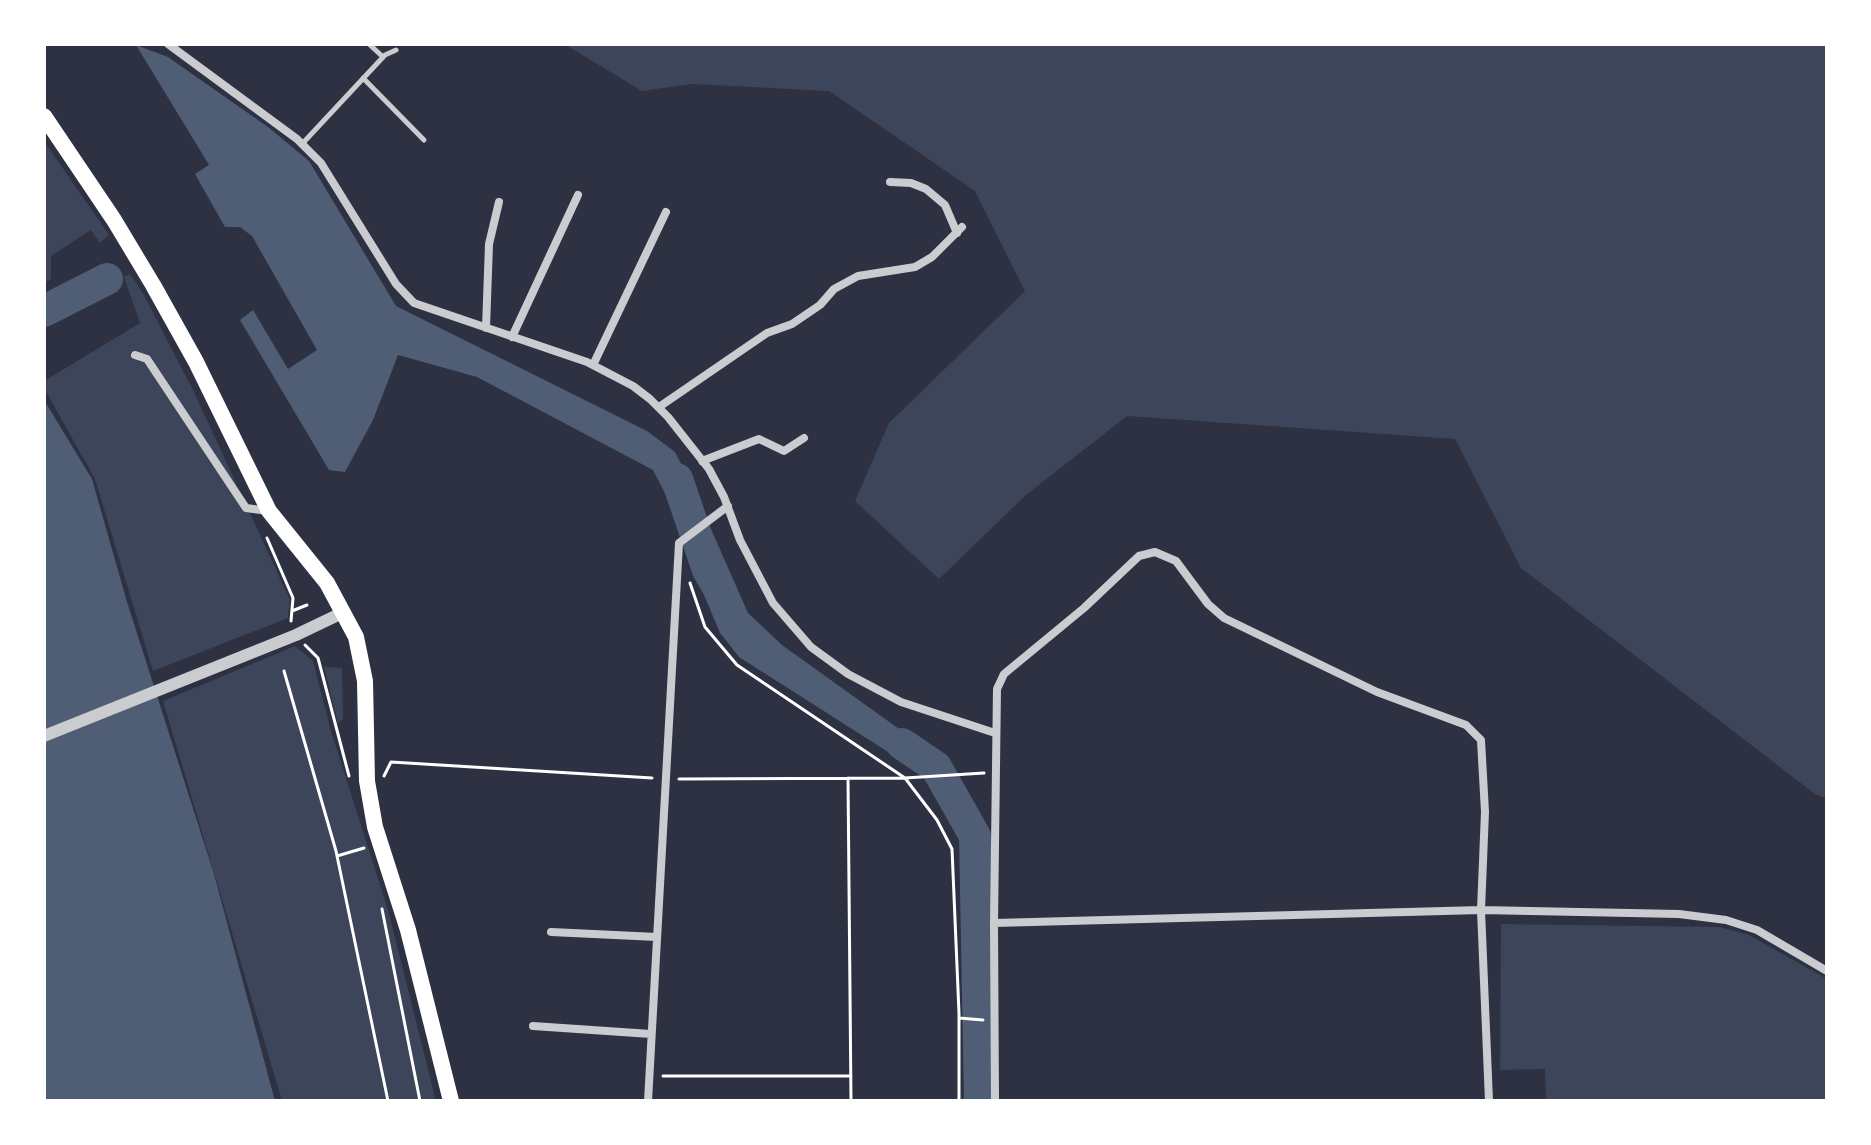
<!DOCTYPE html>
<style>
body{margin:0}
#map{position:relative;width:1871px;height:1145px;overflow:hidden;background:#2d3142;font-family:Inter,sans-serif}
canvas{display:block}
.frame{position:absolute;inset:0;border:46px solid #fff;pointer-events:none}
</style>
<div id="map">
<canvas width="1871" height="1145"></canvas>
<div class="frame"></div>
</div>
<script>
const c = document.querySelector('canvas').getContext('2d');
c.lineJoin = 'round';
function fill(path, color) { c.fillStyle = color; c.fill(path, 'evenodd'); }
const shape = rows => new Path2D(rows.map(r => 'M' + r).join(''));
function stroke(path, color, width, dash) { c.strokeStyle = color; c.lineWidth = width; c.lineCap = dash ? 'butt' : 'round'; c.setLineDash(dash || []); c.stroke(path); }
fill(shape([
 [564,44,1827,44,1827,799,1815,794,1521,568,1455,439,1127,416,1026,495,939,579,855,501,889,423,1025,291,975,191,829,91,692,84,642,91],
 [44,141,109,235,100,243,91,230,51,256,51,279,44,283],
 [130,274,144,295,194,392,290,600,288,618,153,671,95,479,44,388,44,381,140,323,124,277],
 [295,646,313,661,331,731,388,910,436,1101,282,1101,163,701],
 [324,667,342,668,343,719,338,724],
 [1501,924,1720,927,1749,935,1827,979,1827,1101,1546,1101,1545,1069,1500,1070]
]), '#3c4559');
fill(shape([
 [136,45,168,57,268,127,309,161,396,306,647,431,675,452,703,506,683,528,653,470,477,377,398,355,373,420,345,472,329,470,240,320,253,310,288,369,317,350,252,236,240,227,225,227,195,174,209,165],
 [44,400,92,479,127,602,214,874,275,1101,44,1101],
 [711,529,748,613,782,645,955,769,918,771,739,657,720,633,688,557]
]), '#4f5d75');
stroke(shape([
 [44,311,107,279],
 [677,479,708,570,715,582],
 [902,744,936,767,975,836,980,1101]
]), '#4f5d75', 32);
stroke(shape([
 [267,538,293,598,291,621],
 [690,583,705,627,737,665,905,778,937,820,952,849,959,1013,959,1101],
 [292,611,307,605],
 [305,645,318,658,349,776],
 [284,671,336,851,388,1101],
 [384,776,391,762,652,778],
 [848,778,851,1101],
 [679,779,905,778,984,773],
 [337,856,364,848],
 [382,909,420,1101],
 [959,1018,983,1020],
 [663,1076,851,1076]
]), '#fff', 3);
stroke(shape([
 [369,44,383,57],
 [363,78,424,140],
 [302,144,385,55,396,50]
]), '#caccd0', 5);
stroke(shape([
 [168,44,297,139,321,163,396,284,414,303,587,362,633,386,650,399,668,417,709,469,724,497,740,540,773,603,811,647,848,674,901,702,995,733],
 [890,182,911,183,926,189,945,205,957,233],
 [486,328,489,244,499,202],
 [512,337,578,195],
 [135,355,147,359,246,508,268,511],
 [593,365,666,212],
 [659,407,767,333,792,324,820,305,834,289,858,276,915,267,932,257,962,227],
 [702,461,759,439,784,451,804,438],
 [994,923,1481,910,1679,914,1726,920,1757,930,1827,971],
 [551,932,657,937],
 [533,1026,651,1034],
 [648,1101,679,543,728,506],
 [995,1101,994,923,997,689,1004,674,1084,608,1139,556,1155,552,1176,561,1208,604,1224,618,1377,692,1466,725,1481,740,1485,812,1481,910,1489,1101]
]), '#caccd0', 8);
stroke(shape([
 [44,736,296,635,344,612]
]), '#caccd0', 12);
stroke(shape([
 [44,116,114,220,153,285,196,362,269,511,327,583,356,637,365,681,367,781,375,827,408,930,451,1101]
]), '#fff', 16);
</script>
